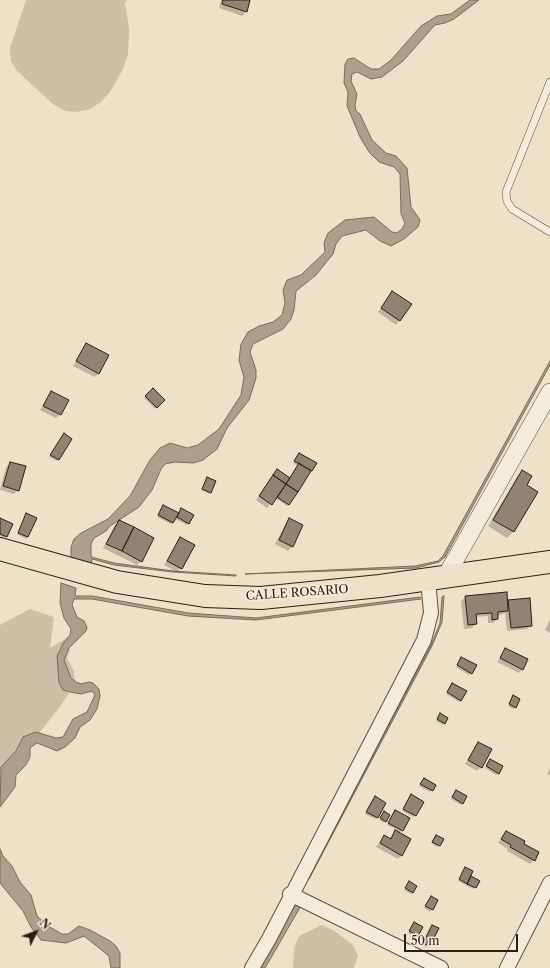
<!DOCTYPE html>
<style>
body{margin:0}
#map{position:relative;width:550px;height:968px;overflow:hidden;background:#ede1c7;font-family:"Libre Caslon Text",serif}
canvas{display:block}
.north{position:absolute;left:16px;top:912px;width:40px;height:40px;-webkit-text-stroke:3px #f3ecdb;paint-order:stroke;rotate:48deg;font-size:11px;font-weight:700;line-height:16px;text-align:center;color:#2e1e16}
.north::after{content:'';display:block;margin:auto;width:14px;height:18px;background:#2e1e16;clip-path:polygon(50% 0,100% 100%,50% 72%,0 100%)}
.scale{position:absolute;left:404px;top:934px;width:114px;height:18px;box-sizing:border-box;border:2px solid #2e1e16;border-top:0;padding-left:5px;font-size:12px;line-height:14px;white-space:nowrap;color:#2e1e16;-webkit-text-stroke:3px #f3ecdb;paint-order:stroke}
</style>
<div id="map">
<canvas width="550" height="968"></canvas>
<div class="north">N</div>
<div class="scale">50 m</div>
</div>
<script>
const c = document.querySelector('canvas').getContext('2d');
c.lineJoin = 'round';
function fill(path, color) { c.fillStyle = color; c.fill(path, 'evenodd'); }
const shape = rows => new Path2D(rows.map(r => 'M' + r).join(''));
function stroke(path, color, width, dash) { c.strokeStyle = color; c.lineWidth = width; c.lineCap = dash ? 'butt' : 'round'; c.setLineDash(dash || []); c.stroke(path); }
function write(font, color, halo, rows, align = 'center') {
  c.font = font + ' "Libre Caslon Text",serif'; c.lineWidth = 3.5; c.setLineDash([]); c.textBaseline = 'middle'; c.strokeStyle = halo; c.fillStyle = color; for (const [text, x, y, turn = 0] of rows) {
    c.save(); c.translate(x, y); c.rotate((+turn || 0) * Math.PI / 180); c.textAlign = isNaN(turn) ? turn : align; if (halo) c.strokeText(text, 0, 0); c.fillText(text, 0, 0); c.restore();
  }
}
fill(shape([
 [26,0,127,0,125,3,129,29,128,55,123,69,110,92,101,102,90,109,77,112,65,111,54,105,17,71,11,61,10,48],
 [30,609,54,617,50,648,70,636,67,639,70,650,67,658,74,671,75,681,70,685,68,695,59,708,0,783,0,625],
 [322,925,333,930,353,945,358,956,354,968,293,968,294,948,299,936]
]), '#cdc0a9');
const water = shape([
 [470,0,479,0,454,19,445,23,435,25,403,61,382,77,371,79,357,72,352,74,351,81,357,94,355,105,356,111,360,114,372,140,386,153,396,156,407,168,411,207,420,220,418,227,404,239,391,246,380,241,366,230,342,236,336,244,333,254,316,275,296,291,294,310,291,319,283,329,253,344,250,352,256,370,256,378,249,400,227,428,217,449,203,460,193,463,175,462,165,464,161,469,152,490,139,507,110,526,106,531,94,538,91,544,91,557,114,563,173,571,236,575,236,576,173,572,114,565,92,559,91,565,71,558,71,547,74,539,81,533,108,519,130,496,150,460,160,448,170,443,187,448,198,445,219,429,241,395,244,377,239,360,241,344,248,332,259,326,273,322,282,315,285,303,283,290,287,280,301,275,325,252,324,243,328,233,345,220,374,217,392,232,397,233,402,229,405,223,401,214,400,174,394,167,379,162,369,152,360,137,347,106,348,92,344,83,345,64,348,59,354,58,371,69,379,69,391,60,421,26,437,16,451,14,470,0],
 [550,361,550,365,445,557,439,562,416,568,245,574,415,566,438,561,443,556,550,361],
 [61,583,76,588,75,596,92,596,188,613,256,618,420,597,421,599,256,620,188,616,92,599,74,599,72,605,77,617,84,621,87,627,86,631,69,648,64,660,71,678,76,682,81,684,89,682,93,683,99,689,100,696,97,709,90,720,80,727,75,738,65,747,57,751,37,743,30,748,30,757,26,765,16,775,15,787,0,807,1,767,16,751,23,737,36,732,56,738,63,737,73,719,87,712,95,695,92,691,81,694,70,692,63,690,59,683,57,656,64,642,70,635,71,629,64,618,60,603,61,583],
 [444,596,442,622,432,646,309,879,308,878,431,645,440,623,442,597,444,596],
 [0,849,3,856,12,866,20,882,31,895,37,916,48,926,62,934,68,934,79,926,90,930,110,941,116,946,120,953,120,968,111,968,109,956,84,936,66,943,41,940,31,927,23,911,0,883,0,849],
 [297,901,302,904,265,968,260,968,297,901]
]);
fill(water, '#ac9f8b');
stroke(water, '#7a6b5c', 1);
fill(shape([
 [221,0,249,0,246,12,242,16,219,8],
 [392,292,411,304,396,325,378,312],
 [86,344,99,373,95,377,73,366],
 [153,389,164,400,155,409,144,398],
 [52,392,60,415,56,418,40,410],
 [62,436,58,459,57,461,49,457],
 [299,454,315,464,288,504,287,506,275,498,267,508,256,500,271,478,289,479,298,466,293,463],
 [10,463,18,490,14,494,0,490,6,467],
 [522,471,525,486,536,492,513,532,507,538,488,526,517,477],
 [207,478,210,492,209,494,201,490],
 [162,508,178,514,193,516,187,525,175,519,171,524,157,517],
 [25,516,36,519,26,539,17,534],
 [0,519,11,525,4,538,0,536],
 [289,519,302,525,292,547,288,551,275,544,286,523],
 [119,521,141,561,137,565,103,548,115,525],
 [180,538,181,568,177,572,164,565],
 [465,597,507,603,509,601,531,625,527,629,507,631,505,613,497,616,497,619,493,623,488,623,488,616,476,617,476,624,472,628,464,629,461,601],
 [550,620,550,633,545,630],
 [506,649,522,669,519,673,497,662],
 [460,660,471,673,469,675,456,667],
 [452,684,461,700,459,702,446,694],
 [512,698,515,707,513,709,508,706],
 [439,716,444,723,443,725,436,721],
 [479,743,481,767,477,771,465,764],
 [490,760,498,773,496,775,485,768],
 [550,768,550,775,547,774],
 [422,781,435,785,430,792,419,786],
 [455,793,462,803,461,805,451,799],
 [410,797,422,802,413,817,402,811],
 [373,799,377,817,375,819,365,814],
 [395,811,402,830,399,833,402,855,398,859,376,847,384,836,389,839,397,830,387,825],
 [384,812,385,821,384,823,379,820],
 [506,832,534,860,530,864,507,851,508,849,498,843],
 [436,836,439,845,437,847,431,843],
 [465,868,469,876,479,881,473,889,458,881],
 [408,884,412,892,411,894,404,890],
 [431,897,437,900,430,912,424,908],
 [413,925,417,935,415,937,408,933],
 [432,926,438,929,427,947,422,945]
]), '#0003');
const building = shape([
 [223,0,250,0,247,12,222,4,223,0],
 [392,291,412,304,400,321,381,308,392,291],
 [86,343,109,355,99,374,76,361,86,343],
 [153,388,165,400,157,408,145,396,153,388],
 [51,391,69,400,61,415,43,406,51,391],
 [64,433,72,439,59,460,50,455,64,433],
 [299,453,317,463,312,471,294,461,299,453],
 [10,462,26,466,19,491,3,486,10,462],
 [299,463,311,471,298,492,286,484,299,463],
 [277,469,290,478,286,484,273,475,277,469],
 [522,470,532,476,527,485,538,492,514,532,493,520,522,470],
 [273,475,286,484,272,505,259,496,273,475],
 [207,477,216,481,211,493,202,489,207,477],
 [286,484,298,492,289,505,277,497,286,484],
 [163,505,179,513,173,523,158,515,163,505],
 [181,508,194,515,189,524,177,517,181,508],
 [26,513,37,518,28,537,18,533,26,513],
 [0,518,13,524,7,537,0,534,0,518],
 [289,518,303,525,293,547,279,540,289,518],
 [119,520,134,527,122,551,106,544,119,520],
 [134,527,154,538,142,562,122,551,134,527],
 [180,537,195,545,182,569,167,561,180,537],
 [507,592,508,611,498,612,498,619,492,620,492,613,476,614,477,624,468,625,465,596,507,592],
 [530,598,532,626,511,628,508,600,530,598],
 [505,648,528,659,523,670,500,658,505,648],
 [461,657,477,665,472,674,457,665,461,657],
 [452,683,467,691,461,701,447,692,452,683],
 [513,695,520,699,516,708,509,704,513,695],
 [440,713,448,718,445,724,437,719,440,713],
 [478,742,492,749,482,768,468,760,478,742],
 [490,759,503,766,499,774,486,766,490,759],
 [424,778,436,785,433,791,420,784,424,778],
 [456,790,467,796,463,804,452,797,456,790],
 [411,794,424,802,416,816,403,809,411,794],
 [375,796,386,803,378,818,366,812,375,796],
 [395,810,410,818,403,831,388,823,395,810],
 [384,811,390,815,386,822,380,818,384,811],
 [395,830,411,839,402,856,380,843,384,835,391,839,395,830],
 [506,831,525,841,524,844,539,852,535,861,510,847,511,845,501,839,506,831],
 [436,835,444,839,440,846,432,842,436,835],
 [465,867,473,871,467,884,459,879,465,867],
 [471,876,480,881,476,888,467,884,471,876],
 [409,881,417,886,413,893,405,888,409,881],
 [431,896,438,900,433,910,425,906,431,896],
 [414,922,423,927,418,936,409,931,414,922],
 [432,925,439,928,430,946,423,943,432,925]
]);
fill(building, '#918372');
stroke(building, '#2e1e16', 1);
const service = shape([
 [550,82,506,192,507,201,512,209,550,232]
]);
const minor = shape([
 [290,894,441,968],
 [252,968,269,939,424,640,431,613,428,579],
 [507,968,550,883]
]);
const tertiary = shape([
 [446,576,550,392]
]);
const primary = shape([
 [0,549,117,582,205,596,261,598,380,586,550,562]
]);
stroke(service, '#5e4f42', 8);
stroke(minor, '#5e4f42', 16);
stroke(tertiary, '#5e4f42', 18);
stroke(primary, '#2e1e16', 24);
stroke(service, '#f3ecdb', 7);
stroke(minor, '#f3ecdb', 14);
stroke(tertiary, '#f3ecdb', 17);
stroke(primary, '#ede1c7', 22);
write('12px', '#2e1e16', '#f3ecdb', [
 ["CALLE ROSARIO",297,593,-4]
]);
</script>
